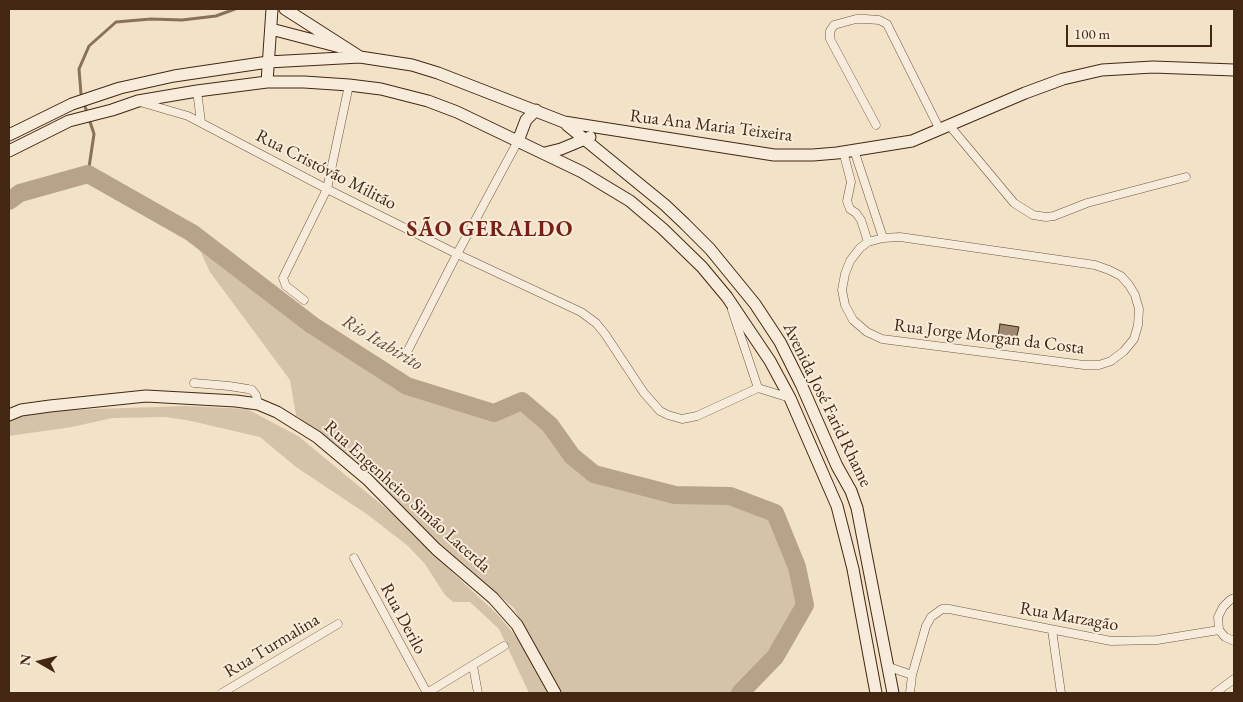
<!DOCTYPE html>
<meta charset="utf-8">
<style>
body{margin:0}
#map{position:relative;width:1243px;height:702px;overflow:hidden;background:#f2e2c8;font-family:"EB Garamond",serif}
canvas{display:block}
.frame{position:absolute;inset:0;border:10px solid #442712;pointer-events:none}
.north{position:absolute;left:15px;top:637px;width:50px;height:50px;-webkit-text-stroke:4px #f7ecdb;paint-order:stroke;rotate:278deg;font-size:14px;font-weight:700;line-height:20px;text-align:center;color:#442712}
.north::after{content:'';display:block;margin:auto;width:18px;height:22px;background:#442712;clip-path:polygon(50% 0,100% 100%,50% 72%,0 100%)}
.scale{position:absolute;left:1066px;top:25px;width:146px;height:22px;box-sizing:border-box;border:2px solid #442712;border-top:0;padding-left:6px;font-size:15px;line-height:18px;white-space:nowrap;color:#442712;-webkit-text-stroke:4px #f7ecdb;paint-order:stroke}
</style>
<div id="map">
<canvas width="1243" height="702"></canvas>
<div class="frame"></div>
<div class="north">N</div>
<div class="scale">100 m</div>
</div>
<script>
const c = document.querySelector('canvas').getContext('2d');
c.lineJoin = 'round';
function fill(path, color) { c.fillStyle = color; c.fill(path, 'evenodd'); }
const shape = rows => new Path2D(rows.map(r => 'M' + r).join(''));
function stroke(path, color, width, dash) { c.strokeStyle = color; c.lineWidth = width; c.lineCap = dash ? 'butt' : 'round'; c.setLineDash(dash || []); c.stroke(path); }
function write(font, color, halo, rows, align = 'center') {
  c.font = font + ' "EB Garamond",serif'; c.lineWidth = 4; c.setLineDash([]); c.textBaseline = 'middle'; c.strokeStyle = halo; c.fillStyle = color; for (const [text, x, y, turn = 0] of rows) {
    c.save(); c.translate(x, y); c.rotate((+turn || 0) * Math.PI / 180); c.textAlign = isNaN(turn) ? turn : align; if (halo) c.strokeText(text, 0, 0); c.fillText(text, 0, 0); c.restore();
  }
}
fill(shape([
 [192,233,312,325,407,386,494,413,522,401,550,425,572,456,594,474,675,495,730,496,775,513,797,567,805,605,775,657,740,693,557,693,514,608,437,542,368,475,296,415,290,380,210,272],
 [186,406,247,409,298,436,394,515,455,575,498,615,534,658,547,693,529,693,499,629,470,602,453,602,445,595,425,564,408,546,368,515,296,467,260,437,191,421,166,417,112,418,72,427,9,436,9,418,34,411]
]), '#d4c2a9');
stroke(shape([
 [88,174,94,134,81,94,79,69,89,46,116,22,151,19,182,20,216,16,235,9]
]), '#89715a', 3);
stroke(shape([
 [9,201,20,193,88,174,192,233,312,325,407,386,494,413,522,401,550,425,572,456,594,474,675,495,730,496,775,513,797,567,805,605,775,657,740,693]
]), '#b7a28a', 18);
const building = shape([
 [1000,324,1019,327,1015,344,997,343,1000,324]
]);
fill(building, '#9e8871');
stroke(building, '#442712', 1);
const street = shape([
 [197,91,201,122],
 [140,102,188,116,327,189,457,254,581,312,596,323,605,334,644,393,660,411,668,415,682,419,697,416,758,388,790,398],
 [876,125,830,39,830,31,834,25,856,19,865,19,879,20,887,24,940,130],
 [949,125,1014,203,1033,215,1046,217,1054,216,1087,203,1186,177],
 [854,150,883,238],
 [843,151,851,182,847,201,850,209,856,213,861,220,868,242],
 [900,237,1095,265,1109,270,1121,276,1129,285,1135,295,1139,309,1138,325,1134,339,1124,351,1111,361,1099,365,1084,365,882,339,867,332,853,320,845,305,842,290,845,274,850,261,860,248,868,242,883,238,900,237],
 [304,300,286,286,283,278,327,189,349,85],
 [732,310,758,388],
 [406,354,457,254,518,141],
 [194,383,229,386,248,389,252,390,256,395,258,404],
 [354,558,427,693],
 [1052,630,1061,693],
 [1219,630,1218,617,1223,607,1230,600,1234,598],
 [1219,630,1225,637,1234,641],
 [473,666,478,693],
 [889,667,912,675],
 [222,693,338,624],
 [427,693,504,646],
 [910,693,912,675,926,626,931,617,942,609,949,609,1111,641,1157,640,1219,630],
 [1215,693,1234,679]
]);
const secondary = shape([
 [285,9,360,57,412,65,438,73,564,122,774,155,813,155,837,153,912,141,1025,93,1063,79,1102,70,1153,67,1234,70],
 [271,29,340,47],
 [267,82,272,9],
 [567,125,665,205,685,224,710,249,755,304,780,342,801,384,837,466,851,491,857,508,893,693],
 [9,135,72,104,120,88,174,76,268,62,360,57],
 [518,141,526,120,536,110],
 [9,151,69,121,112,110,138,101,197,91,267,82,304,82,349,85,381,89,428,101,457,112,582,172,630,201,663,229,702,267,727,297,770,361,790,398,837,506,853,569,876,693],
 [545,153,561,149,590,137],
 [9,415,21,410,50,406,146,396,236,401,258,404,277,412,317,437,367,479,436,549,493,598,517,625,555,693]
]);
stroke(street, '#705640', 9);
stroke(secondary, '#442712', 13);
stroke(street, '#f7ecdb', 8);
stroke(secondary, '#f7ecdb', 11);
write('18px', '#442712', '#f7ecdb', [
 ["Rua Ana Maria Teixeira",711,126,7],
 ["Rua Cristóvão Militão",326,170,27],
 ["Rua Jorge Morgan da Costa",989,337,7],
 ["Avenida José Farid Rhame",827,405,64],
 ["Rua Engenheiro Simão Lacerda",407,497,42],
 ["Rua Marzagão",1069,617,10],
 ["Rua Derilo",403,619,62],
 ["Rua Turmalina",272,646,-31]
]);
write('italic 19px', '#664c36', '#f7ecdb', [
 ["Rio Itabirito",382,343,31]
]);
c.letterSpacing = '1px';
write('bold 22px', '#7a1f14', '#f7ecdb', [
 ["SÃO GERALDO",490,230]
]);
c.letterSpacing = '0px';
</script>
